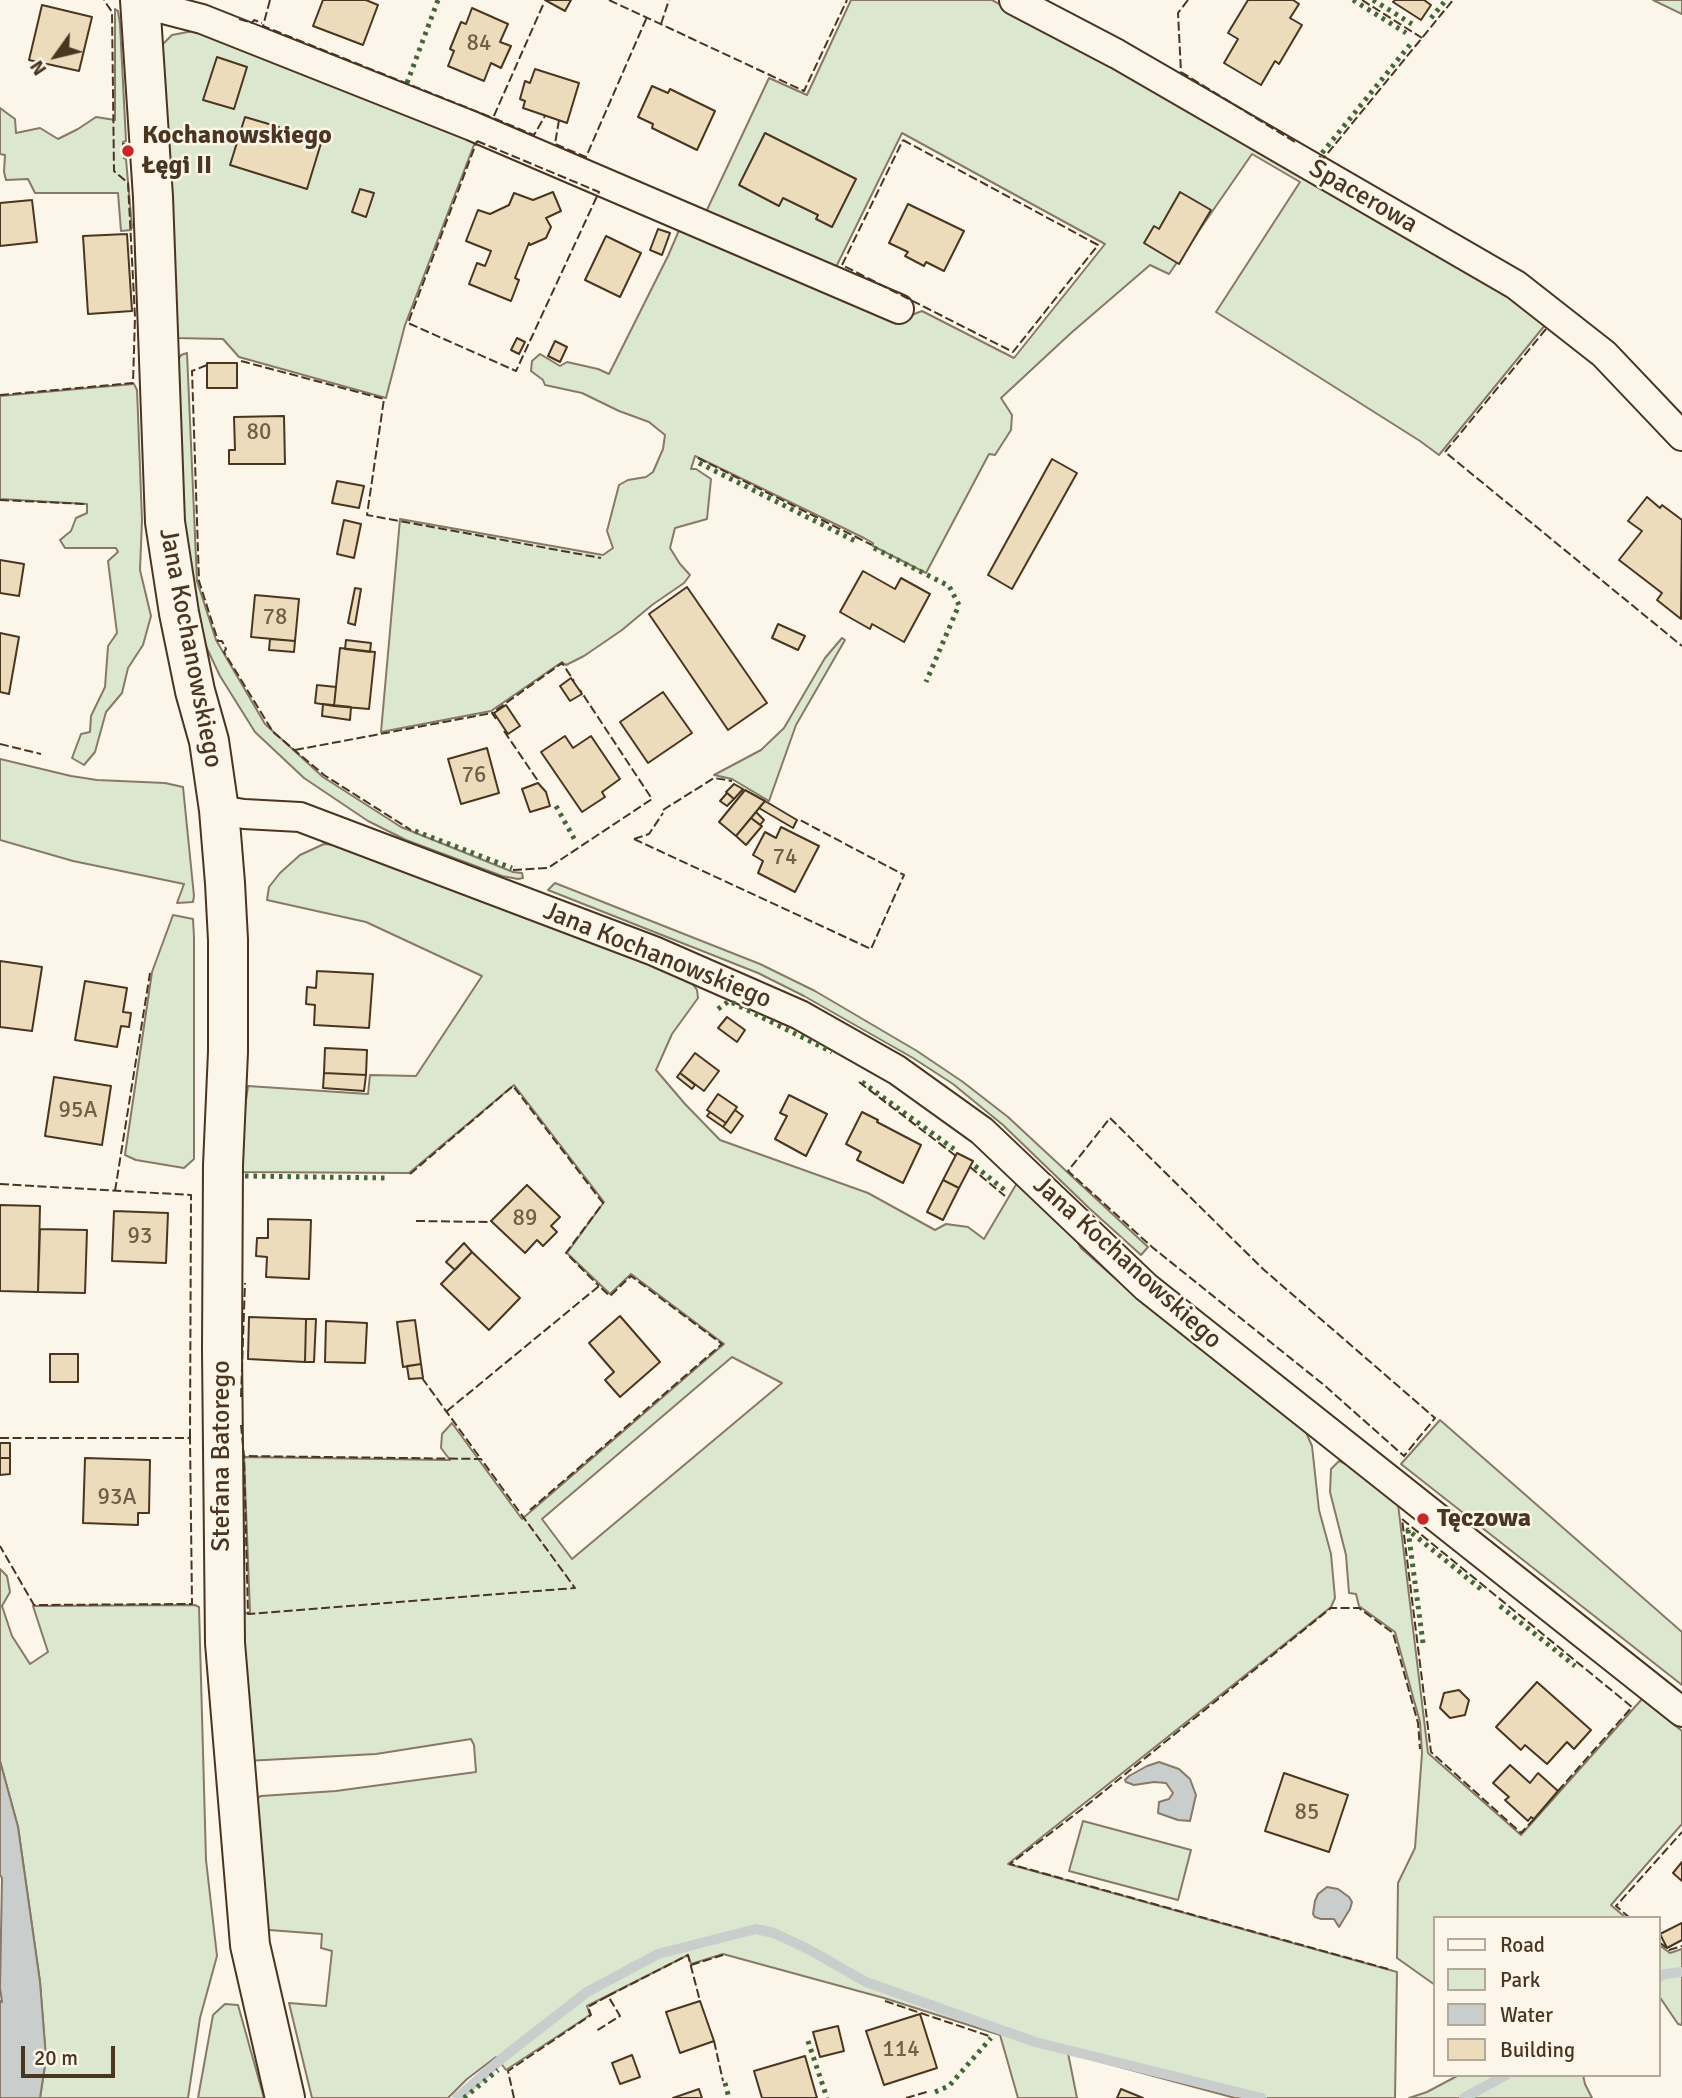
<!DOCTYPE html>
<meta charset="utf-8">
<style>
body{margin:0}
#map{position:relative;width:1682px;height:2098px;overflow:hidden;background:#fbf6e9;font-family:Signika,sans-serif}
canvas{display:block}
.legend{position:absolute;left:1433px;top:1916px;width:228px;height:161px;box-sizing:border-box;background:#fbf6e9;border:2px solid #b4a999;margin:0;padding:9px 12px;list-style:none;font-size:21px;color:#4a3520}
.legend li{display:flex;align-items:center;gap:14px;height:35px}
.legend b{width:35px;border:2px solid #b4a999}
.north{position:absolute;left:21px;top:21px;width:70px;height:70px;-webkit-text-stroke:5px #fbf6e9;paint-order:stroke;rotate:236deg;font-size:19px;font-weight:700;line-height:28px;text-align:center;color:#4a3520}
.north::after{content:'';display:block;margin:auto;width:24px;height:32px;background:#4a3520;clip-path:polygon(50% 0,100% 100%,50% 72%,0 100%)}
.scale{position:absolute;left:21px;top:2046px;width:94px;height:32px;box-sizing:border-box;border:4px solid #4a3520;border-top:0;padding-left:9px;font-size:21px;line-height:24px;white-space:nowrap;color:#4a3520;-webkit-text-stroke:5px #fbf6e9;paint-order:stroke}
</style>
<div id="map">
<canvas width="1682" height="2098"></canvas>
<ul class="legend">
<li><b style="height:9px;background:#fbf6e9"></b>Road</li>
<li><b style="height:19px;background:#dce7d0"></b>Park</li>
<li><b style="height:19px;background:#c9cecd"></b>Water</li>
<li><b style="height:19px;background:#ecdcbc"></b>Building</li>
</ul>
<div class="north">N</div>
<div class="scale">20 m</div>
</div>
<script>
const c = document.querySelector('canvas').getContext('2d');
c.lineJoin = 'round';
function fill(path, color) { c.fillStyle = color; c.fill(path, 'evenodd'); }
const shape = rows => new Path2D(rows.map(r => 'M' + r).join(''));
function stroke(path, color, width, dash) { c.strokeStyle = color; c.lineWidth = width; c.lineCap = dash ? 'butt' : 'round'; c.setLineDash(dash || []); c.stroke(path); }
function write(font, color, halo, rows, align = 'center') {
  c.font = font + ' Signika,sans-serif'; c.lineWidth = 5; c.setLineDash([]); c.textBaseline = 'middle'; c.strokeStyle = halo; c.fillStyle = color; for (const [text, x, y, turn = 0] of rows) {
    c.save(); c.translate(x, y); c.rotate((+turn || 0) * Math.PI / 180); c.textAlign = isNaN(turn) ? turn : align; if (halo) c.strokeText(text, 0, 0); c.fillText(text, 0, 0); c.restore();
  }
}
const green = shape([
 [851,0,992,0,1089,52,1550,319,1439,455,1420,441,1216,312,1300,182,1252,154,1169,274,1150,265,1071,333,1001,398,1012,415,1011,430,995,455,989,454,926,573,873,546,873,543,864,538,695,456,691,469,696,469,711,479,707,519,675,528,670,548,680,564,690,575,684,583,652,605,622,630,584,656,566,665,562,662,491,711,381,732,400,519,603,555,613,548,607,531,619,485,628,480,646,477,653,472,663,449,665,435,649,422,619,411,582,393,545,385,543,380,531,371,532,361,540,354,560,366,567,362,598,369,609,374,668,256,683,221,896,321,922,311,1014,358,1105,244,902,133,836,267,706,212,769,78,807,95,851,0],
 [1653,0,1682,0,1682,14,1653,0],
 [115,9,118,11,120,24,126,141,123,142,124,158,126,159,132,227,131,230,121,231,118,193,35,193,28,179,6,180,4,172,5,155,0,154,0,108,15,119,16,133,40,128,58,139,78,129,96,117,115,120,115,9],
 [193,31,289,63,477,137,405,325,386,398,239,357,223,339,176,338,162,45,172,35,193,31],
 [187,353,197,581,216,640,265,724,323,777,401,827,513,872,522,873,523,878,518,879,502,876,406,840,368,821,304,778,255,732,220,676,203,640,186,584,176,364,181,355,187,353],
 [133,384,134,384,137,390,138,415,142,520,140,570,151,616,143,645,128,668,122,693,106,712,95,752,84,765,72,758,81,734,90,732,91,716,105,687,108,646,117,633,108,561,118,552,116,548,65,548,60,540,71,531,76,518,87,513,87,504,0,499,0,396,133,384],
 [842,638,845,640,796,725,769,801,732,779,714,775,761,750,784,728,825,658,842,638],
 [0,759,71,776,97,780,165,783,183,787,194,896,193,902,177,903,184,884,73,861,0,840,0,759],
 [324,844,350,846,510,912,685,978,692,983,697,990,698,998,672,1034,656,1070,685,1104,720,1140,868,1193,935,1230,946,1224,968,1227,984,1239,1017,1183,1077,1241,1081,1248,1117,1280,1305,1430,1312,1446,1319,1510,1331,1554,1335,1598,1331,1607,1008,1864,1397,1972,1395,2098,1235,2098,1068,2053,1077,2098,1018,2098,1000,2035,884,1998,723,1954,691,1964,688,1955,587,2006,590,2015,506,2070,496,2057,467,2079,448,2098,312,2098,289,2003,326,2006,332,1951,321,1948,322,1934,256,1929,248,1802,261,1796,336,1791,476,1772,474,1745,471,1739,376,1754,246,1761,243,1614,250,1612,244,1457,450,1460,441,1448,442,1434,452,1423,522,1519,724,1344,631,1274,610,1294,567,1253,604,1202,514,1085,409,1173,236,1172,248,1086,368,1094,370,1075,416,1076,482,976,366,922,267,900,269,887,280,873,300,855,324,844],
 [732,1357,782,1383,572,1559,542,1519,732,1357],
 [555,883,760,964,815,991,917,1051,963,1082,1008,1117,1148,1247,1141,1255,1089,1208,1003,1125,953,1084,913,1058,804,996,758,973,548,890,555,883],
 [173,915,193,919,194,937,194,1159,184,1168,136,1160,125,1155,152,972,173,915],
 [1440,1420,1682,1632,1682,1685,1401,1464,1440,1420],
 [1339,1461,1355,1468,1398,1504,1428,1753,1521,1835,1642,1699,1682,1731,1682,1824,1611,1905,1626,1918,1435,1918,1435,1985,1397,1958,1398,1883,1415,1848,1422,1753,1420,1722,1395,1632,1359,1606,1356,1594,1349,1593,1346,1555,1330,1492,1331,1469,1339,1461],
 [0,1569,7,1576,10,1592,2,1606,12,1636,30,1664,48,1652,33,1606,195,1605,199,1607,206,1860,217,1956,200,2018,188,2098,40,2098,46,2059,40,1982,18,1827,0,1761,0,1569],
 [1083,1821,1191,1850,1178,1900,1069,1871,1083,1821],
 [1659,1945,1670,1953,1682,1949,1682,2025,1678,2024,1659,1996,1659,1945],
 [225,2004,238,2005,264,2098,198,2098,213,2015,225,2004],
 [1459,2075,1583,2075,1585,2084,1592,2098,1409,2098,1427,2092,1459,2075]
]);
fill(green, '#dce7d0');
stroke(green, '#887966', 2);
const water = shape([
 [0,1761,18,1827,40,1982,46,2058,40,2098,0,2098,0,2001,2,2002,0,1988,2,1878,0,1875,0,1761],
 [1159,1762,1179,1769,1190,1779,1196,1795,1190,1821,1178,1820,1158,1813,1159,1802,1169,1799,1173,1793,1166,1783,1154,1782,1134,1785,1126,1782,1125,1780,1129,1776,1147,1766,1159,1762],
 [1327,1887,1338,1889,1349,1897,1352,1902,1350,1909,1339,1927,1334,1919,1321,1919,1315,1917,1313,1914,1315,1901,1318,1894,1327,1887]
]);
fill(water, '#c9cecd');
stroke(water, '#887966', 2);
stroke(shape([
 [1659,1977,1665,1974,1682,1972],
 [457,2098,506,2055,587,1992,658,1954,756,1929,774,1933,808,1949,866,1982,1035,2042,1262,2098],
 [1464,2098,1506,2075]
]), '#c9cecd', 10);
const building = shape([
 [323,0,366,0,378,5,363,45,313,26,323,0],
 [545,0,571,0,565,11,545,0],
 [1248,0,1293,0,1299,4,1290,18,1302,25,1279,64,1275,61,1261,85,1224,63,1238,39,1228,33,1248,0],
 [1395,0,1424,0,1431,5,1421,20,1393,2,1395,0],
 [42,5,92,17,79,71,29,60,42,5],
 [472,8,508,24,500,42,511,46,501,68,491,63,484,81,448,66,454,51,450,49,461,22,466,24,472,8],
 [217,57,247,67,234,109,203,100,217,57],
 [535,69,579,83,567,123,523,108,525,101,520,99,525,81,530,83,535,69],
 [652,86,668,93,670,89,715,111,697,150,652,128,653,124,638,117,652,86],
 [245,117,279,127,278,131,292,135,293,131,322,140,307,189,230,165,245,117],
 [765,133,856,179,832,227,816,219,818,215,783,198,779,206,739,185,765,133],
 [123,144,131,144,132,157,124,158,123,144],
 [360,189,374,193,366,217,352,212,360,189],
 [553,192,561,211,546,218,551,227,546,238,530,245,529,243,515,278,519,280,511,301,469,284,477,263,485,266,491,251,466,241,478,210,490,214,509,205,514,193,533,200,553,192],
 [1180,192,1211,210,1179,264,1144,243,1154,226,1159,229,1180,192],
 [32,200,37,242,0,246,0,203,32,200],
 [908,204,964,231,944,271,926,262,924,266,905,256,908,252,889,243,908,204],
 [658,229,670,233,662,255,650,250,658,229],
 [127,234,132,311,88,314,83,236,127,234],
 [606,236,641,253,620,297,585,280,606,236],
 [517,338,525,342,519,354,511,350,517,338],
 [555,341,567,347,560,362,548,356,555,341],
 [207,363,237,363,237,388,207,388,207,363],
 [284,416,285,464,229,464,229,450,235,450,234,417,284,416],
 [1052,459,1077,473,1012,589,988,575,1052,459],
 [337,481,364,486,359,508,332,503,337,481],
 [1647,497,1660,508,1662,505,1682,520,1681,619,1657,600,1662,593,1619,560,1642,531,1628,521,1647,497],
 [344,520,361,524,354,558,337,554,344,520],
 [0,560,24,564,19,596,0,593,0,560],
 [863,571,895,589,901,578,930,594,904,642,872,624,870,629,840,612,863,571],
 [687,587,767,703,728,730,649,614,687,587],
 [355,588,361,589,355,625,348,623,355,588],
 [255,595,299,599,295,641,251,637,255,595],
 [778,624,805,636,798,650,772,638,778,624],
 [0,633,19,637,9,694,0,692,0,633],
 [270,639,295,641,294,652,269,650,270,639],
 [346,640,371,643,370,652,345,649,346,640],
 [340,648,375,652,369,709,334,706,340,648],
 [571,678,582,694,570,701,560,686,571,678],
 [317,685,336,687,334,706,315,703,317,685],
 [663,692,692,733,648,763,620,722,663,692],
 [323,704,351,707,350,720,322,716,323,704],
 [506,705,520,726,508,734,494,713,506,705],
 [565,736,573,748,591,736,620,779,602,792,605,797,582,812,541,752,565,736],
 [487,748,499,793,461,804,448,759,487,748],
 [538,783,546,792,550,806,530,812,522,789,538,783],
 [734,784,743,789,734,799,726,792,734,784],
 [745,790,765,801,736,836,719,822,745,790],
 [727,793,734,799,727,806,720,801,727,793],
 [765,801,797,820,793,828,759,808,765,801],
 [756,812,764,820,760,825,751,818,756,812],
 [751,818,762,826,746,845,736,836,751,818],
 [781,827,819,846,795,892,758,873,763,861,753,855,765,832,776,838,781,827],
 [0,961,42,967,32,1031,0,1027,0,961],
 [317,971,373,974,369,1028,314,1025,315,1005,306,1004,307,987,316,988,317,971],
 [85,981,127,988,123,1012,131,1013,129,1027,121,1026,117,1047,75,1040,85,981],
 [727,1017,745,1030,737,1042,718,1028,727,1017],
 [325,1048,367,1050,366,1075,324,1073,325,1048],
 [695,1053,719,1071,704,1091,680,1073,695,1053],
 [324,1073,366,1075,364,1091,323,1088,324,1073],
 [680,1073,695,1085,692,1089,677,1077,680,1073],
 [54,1077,111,1086,102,1145,45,1136,54,1077],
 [718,1094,737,1107,726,1123,707,1110,718,1094],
 [789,1095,827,1114,806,1156,775,1139,787,1116,780,1113,789,1095],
 [735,1110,743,1116,731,1133,723,1127,735,1110],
 [710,1112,726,1123,723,1127,707,1116,710,1112],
 [862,1112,878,1120,877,1122,921,1145,903,1183,857,1160,861,1152,846,1144,862,1112],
 [957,1153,973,1161,959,1188,943,1180,957,1153],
 [943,1180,959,1188,943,1220,927,1212,943,1180],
 [527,1185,560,1217,551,1226,557,1232,543,1246,537,1240,525,1253,491,1221,527,1185],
 [0,1205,40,1206,38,1292,0,1291,0,1205],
 [114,1211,168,1213,166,1263,112,1261,114,1211],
 [268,1219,311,1220,309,1279,266,1277,267,1257,256,1256,257,1238,268,1238,268,1219],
 [40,1229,87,1230,85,1293,38,1292,40,1229],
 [464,1243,472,1252,455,1270,446,1262,464,1243],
 [472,1252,520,1298,489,1330,441,1284,472,1252],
 [620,1316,660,1362,620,1397,605,1380,614,1372,589,1343,620,1316],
 [249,1317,306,1319,305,1362,248,1359,249,1317],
 [306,1319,316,1319,314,1362,305,1362,306,1319],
 [415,1320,421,1364,403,1367,397,1322,415,1320],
 [326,1321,367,1323,365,1363,325,1362,326,1321],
 [50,1354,78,1354,78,1382,50,1382,50,1354],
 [421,1364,423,1378,409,1379,407,1366,421,1364],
 [0,1443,10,1443,10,1458,0,1458,0,1443],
 [0,1458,10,1458,10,1474,0,1475,0,1458],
 [85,1458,150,1460,149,1513,138,1513,138,1525,83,1523,85,1458],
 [1537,1682,1591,1730,1574,1749,1567,1742,1547,1764,1525,1745,1521,1750,1496,1727,1537,1682],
 [1459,1690,1469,1700,1465,1715,1450,1718,1440,1708,1444,1693,1459,1690],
 [1510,1765,1530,1783,1538,1773,1558,1791,1534,1819,1531,1817,1528,1821,1505,1800,1509,1797,1493,1783,1510,1765],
 [1284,1773,1348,1795,1329,1852,1265,1831,1284,1773],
 [1682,1862,1682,1881,1673,1873,1682,1862],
 [1682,1923,1682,1940,1667,1948,1660,1934,1682,1923],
 [700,2001,714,2041,680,2053,666,2012,700,2001],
 [920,2014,937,2068,884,2085,866,2031,920,2014],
 [838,2026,844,2051,820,2057,813,2032,838,2026],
 [632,2055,640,2077,620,2084,612,2063,632,2055],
 [805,2056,817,2098,762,2098,754,2071,805,2056],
 [699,2089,702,2098,673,2098,699,2089],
 [1121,2089,1143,2098,1117,2098,1121,2089]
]);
fill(building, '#ecdcbc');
stroke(building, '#4a3520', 2);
const street = shape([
 [1014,0,1117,54,1516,285,1604,354,1682,436],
 [140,3,202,19,472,126,899,309],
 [219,810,244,814,300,817,654,951,800,1015,897,1070,982,1131,1146,1287,1682,1712]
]);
const secondary = shape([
 [140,0,153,197,165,522,179,613,195,691,209,741,219,810,225,883,228,940,228,1052,223,1165,222,1350,225,1643,250,1945,285,2098]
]);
stroke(street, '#4a3520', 32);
stroke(secondary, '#4a3520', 42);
stroke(street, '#fbf6e9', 28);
stroke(secondary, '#fbf6e9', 38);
stroke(shape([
 [1353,0,1406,33],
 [1373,0,1412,24],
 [1431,18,1446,0],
 [407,83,438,0],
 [1322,153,1413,41],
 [699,463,857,542],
 [874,548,949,586,959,605,926,682],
 [556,806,576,842],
 [415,831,512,868],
 [718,1009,729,1001,832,1052],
 [862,1082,954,1149],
 [975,1166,1007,1192],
 [245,1176,386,1178],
 [1500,1606,1575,1666],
 [1423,1643,1408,1530,1482,1590],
 [808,2041,827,2098],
 [725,2083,729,2098],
 [935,2092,949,2086,991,2038],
 [464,2098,498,2070]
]), '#436837', 5, [3.5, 5]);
stroke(shape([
 [270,0,263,26,493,118],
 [609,0,804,91,847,0],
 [1188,0,1178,13,1181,72,1295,142],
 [1362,0,1422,38],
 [543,5,493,118,534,135,545,116],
 [239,19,252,23,254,20,262,23],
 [661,24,669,0],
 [559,120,555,144,586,157,647,17],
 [903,140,1098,245,1013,352,842,265,903,140],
 [477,141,599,192,516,371,408,323,477,141],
 [1319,156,1323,159,1453,0],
 [1546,329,1445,452,1682,646],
 [241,361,384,399,367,515,601,558],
 [207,365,192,371,199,581,218,641,222,641,226,649,224,652,273,732,324,775,411,830],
 [0,395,133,383,135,317,128,183,114,171,112,12,104,0],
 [698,458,872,545],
 [0,500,86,504],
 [496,719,492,713,562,663,574,681],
 [504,731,538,781],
 [0,744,41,754],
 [295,750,492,713],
 [663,810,714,778,732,781],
 [634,839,871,949,904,875,800,820],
 [634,839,649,834,663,813],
 [513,870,548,868,652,799,580,690],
 [859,1082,956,1156],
 [1110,1118,1263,1269,1435,1418,1404,1456,1324,1385,1152,1247,1068,1171,1110,1118],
 [970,1167,1005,1196],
 [410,1174,513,1086,603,1203,566,1253,599,1286],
 [0,1184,191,1195,190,1438],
 [115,1191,150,973],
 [416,1221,489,1222],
 [422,1378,481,1459],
 [241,1397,245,1283],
 [447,1411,599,1286,610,1296,631,1276,722,1344,530,1510],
 [241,1425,244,1456,248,1614,575,1588,481,1459,244,1456],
 [0,1438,190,1438,192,1604,34,1605,0,1546],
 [1534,1819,1521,1833,1431,1752,1402,1519,1632,1707,1558,1791],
 [1630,1918,1616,1906,1682,1832],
 [1659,1942,1669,1950,1682,1946],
 [691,1965,723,1955],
 [1388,1969,1010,1864,1082,1809,1331,1608,1359,1608,1393,1633,1418,1723,1420,1749],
 [608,1996,688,1955,700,2001],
 [885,2001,989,2036],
 [714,2041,723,2081],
 [514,2098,508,2071,591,2015,588,2007,608,1996,620,2016,596,2031],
 [906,2098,930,2091]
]), '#4a3520', 2, [9, 3.5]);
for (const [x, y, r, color] of [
 [128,151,7,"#c62828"],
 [1423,1519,7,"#c62828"]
]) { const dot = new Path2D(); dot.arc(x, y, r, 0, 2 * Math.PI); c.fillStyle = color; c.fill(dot); stroke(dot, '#fbf6e9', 2.5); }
write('23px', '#725f47', null, [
 ["84",479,44],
 ["80",259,433],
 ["78",275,618],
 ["76",474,776],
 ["74",785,858],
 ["95A",78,1111],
 ["89",525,1219],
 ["93",140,1237],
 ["93A",117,1498],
 ["85",1307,1813],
 ["114",901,2050]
]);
write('bold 26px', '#4a3520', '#fbf6e9', [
 ["Kochanowskiego",142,136],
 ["Łęgi II",142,166],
 ["Tęczowa",1437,1519]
], 'left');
write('26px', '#4a3520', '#fbf6e9', [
 ["Spacerowa",1363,197,30],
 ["Jana Kochanowskiego",190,648,79],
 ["Jana Kochanowskiego",657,956,22],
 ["Jana Kochanowskiego",1127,1263,42],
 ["Stefana Batorego",222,1456,-90]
]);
</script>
